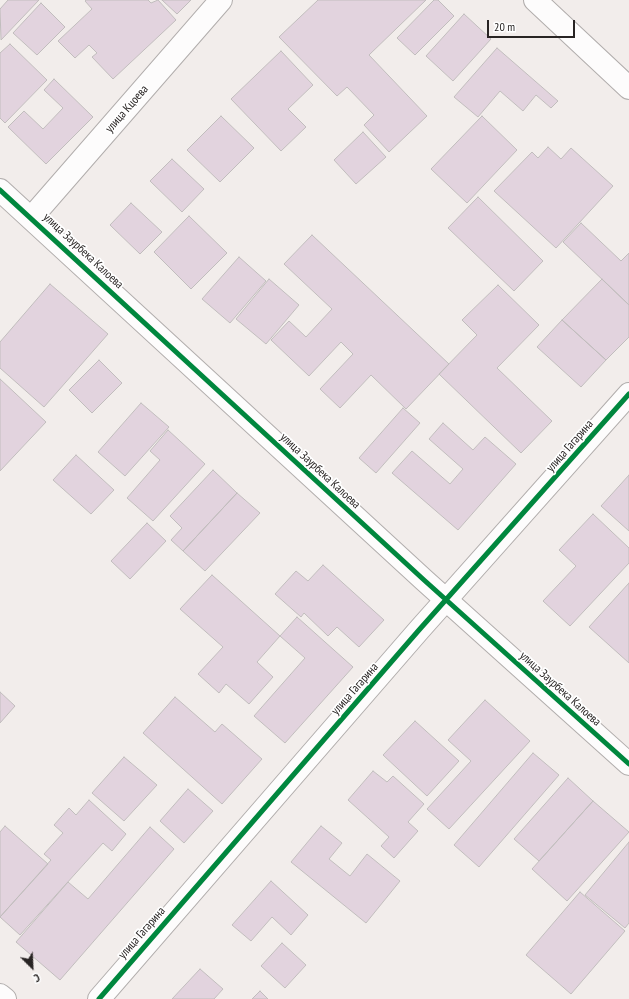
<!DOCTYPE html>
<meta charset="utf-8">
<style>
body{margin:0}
#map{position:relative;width:629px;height:999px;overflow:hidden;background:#f2edeb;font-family:"PT Sans Narrow",sans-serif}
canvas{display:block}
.north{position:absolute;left:12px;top:947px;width:40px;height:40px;-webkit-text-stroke:3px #fff;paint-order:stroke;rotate:156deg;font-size:11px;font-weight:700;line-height:16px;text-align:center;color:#282423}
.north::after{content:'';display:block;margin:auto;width:14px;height:18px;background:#282423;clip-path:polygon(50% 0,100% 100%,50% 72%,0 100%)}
.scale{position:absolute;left:487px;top:20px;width:88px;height:18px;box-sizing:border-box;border:2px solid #282423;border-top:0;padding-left:5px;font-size:12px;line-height:14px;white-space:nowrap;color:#282423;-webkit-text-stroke:3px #fff;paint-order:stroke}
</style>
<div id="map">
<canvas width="629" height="999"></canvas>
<div class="north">С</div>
<div class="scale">20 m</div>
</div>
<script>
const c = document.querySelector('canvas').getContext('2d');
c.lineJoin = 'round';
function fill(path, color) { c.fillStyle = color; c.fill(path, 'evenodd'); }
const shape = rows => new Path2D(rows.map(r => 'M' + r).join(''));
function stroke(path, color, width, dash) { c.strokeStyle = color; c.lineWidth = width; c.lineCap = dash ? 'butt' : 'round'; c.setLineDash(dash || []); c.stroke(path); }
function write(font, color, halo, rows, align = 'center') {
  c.font = font + ' "PT Sans Narrow",sans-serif'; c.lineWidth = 3.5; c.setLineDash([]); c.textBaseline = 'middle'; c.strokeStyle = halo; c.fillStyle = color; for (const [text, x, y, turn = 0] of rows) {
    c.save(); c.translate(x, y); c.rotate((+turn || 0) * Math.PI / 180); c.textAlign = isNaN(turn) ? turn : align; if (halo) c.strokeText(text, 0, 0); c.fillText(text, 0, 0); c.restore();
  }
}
const building = shape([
 [8,0,39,0,1,40,0,9,8,0],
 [86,0,148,0,151,3,158,0,176,20,113,79,92,57,97,53,89,45,75,58,58,41,92,9,85,1,86,0],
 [162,0,191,0,177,14,162,0],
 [318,0,426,0,369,55,427,116,389,152,364,125,374,115,347,87,337,96,279,37,318,0],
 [434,0,438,0,454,16,415,55,397,38,434,0],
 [41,3,65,27,37,55,13,33,41,3],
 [464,14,491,39,453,81,426,56,464,14],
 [10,44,47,80,5,123,0,118,0,53,10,44],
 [497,48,558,101,551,108,536,95,523,111,500,91,478,117,454,97,497,48],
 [281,51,313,85,288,109,306,127,281,151,231,99,281,51],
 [54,79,93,117,46,164,8,127,24,111,43,129,63,108,44,90,54,79],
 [221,116,254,148,220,182,187,150,221,116],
 [482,116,517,150,467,203,431,169,482,116],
 [363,132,386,157,356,184,334,160,363,132],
 [548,147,561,159,571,148,613,186,556,248,494,191,532,152,538,158,548,147],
 [172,159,204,189,182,212,150,181,172,159],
 [478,197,543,261,514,291,448,228,478,197],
 [131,203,162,232,140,254,110,225,131,203],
 [189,216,227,253,191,289,154,252,189,216],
 [581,223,621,261,629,253,629,305,563,242,581,223],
 [312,235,449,364,406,409,371,375,340,408,320,389,353,354,341,342,309,376,271,340,289,321,306,337,332,309,284,264,312,235],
 [239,257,266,281,230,323,202,299,239,257],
 [269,279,299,305,266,344,236,319,269,279],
 [602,279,629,305,629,337,606,360,562,320,602,279],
 [50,284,108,334,44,407,0,368,0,342,50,284],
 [498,285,539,325,497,368,552,421,521,453,439,374,477,335,462,320,498,285],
 [562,320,606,360,581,387,537,347,562,320],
 [99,360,122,383,92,413,69,390,99,360],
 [0,379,46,422,0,471,0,379],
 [141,403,169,427,125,476,98,452,141,403],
 [403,408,420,423,376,473,359,458,403,408],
 [443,423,473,450,485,437,516,464,458,530,392,473,412,451,450,484,463,469,429,439,443,423],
 [168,430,205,464,153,521,127,498,160,460,150,451,168,430],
 [76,455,114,490,91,514,53,480,76,455],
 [213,470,237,493,183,551,171,540,182,528,170,516,213,470],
 [629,475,629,531,601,506,629,475],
 [237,493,260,513,205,571,183,551,237,493],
 [593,514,629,548,629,563,570,626,543,601,576,566,559,550,593,514],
 [147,523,166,541,130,579,111,561,147,523],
 [323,565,384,620,359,647,337,627,328,636,304,613,301,617,275,594,296,571,308,581,323,565],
 [212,575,280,636,257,662,273,677,249,704,226,684,219,693,198,674,223,647,180,609,212,575],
 [629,583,629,663,589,627,629,583],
 [297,617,353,667,285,743,254,716,305,658,280,636,297,617],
 [0,692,15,706,0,723,0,692],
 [175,697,215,732,222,724,262,759,222,804,143,733,175,697],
 [485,700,530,741,449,829,427,809,471,761,448,740,485,700],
 [415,721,459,761,427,796,383,755,415,721],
 [533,753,559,775,479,867,454,845,533,753],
 [124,757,157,785,124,821,92,793,124,757],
 [373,771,387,782,393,776,424,804,408,822,418,831,394,858,381,846,389,837,348,800,373,771],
 [568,778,593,801,539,861,514,839,568,778],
 [188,789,213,811,184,843,160,821,188,789],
 [89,800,126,834,112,851,103,843,20,935,0,917,51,860,44,854,63,833,54,825,69,808,76,815,89,800],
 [593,801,629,832,567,901,532,869,593,801],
 [5,826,48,864,0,917,0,832,5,826],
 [321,826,342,843,329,859,350,876,367,854,400,881,366,923,291,862,321,826],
 [150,827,174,849,60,980,16,942,68,882,88,899,150,827],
 [629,842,629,923,625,928,585,895,629,842],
 [271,881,308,915,291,935,272,917,251,941,232,925,271,881],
 [580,892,625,931,571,994,526,955,580,892],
 [282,943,306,965,285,988,261,966,282,943],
 [200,969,223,989,214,999,172,999,200,969],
 [260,991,268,999,252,999,260,991]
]);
fill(building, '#e2d3de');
stroke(building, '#c1bdbd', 1);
const street = shape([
 [535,0,629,88],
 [0,190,424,580,629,764],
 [32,217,221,0]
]);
const secondary = shape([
 [0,995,5,999],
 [99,999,419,630,629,394]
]);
stroke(street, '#b1adac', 24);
stroke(secondary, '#b1adac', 24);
stroke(street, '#fdfcfc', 22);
stroke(secondary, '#fdfcfc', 22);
stroke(shape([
 [0,190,424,580,629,764],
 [99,999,419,630,629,394]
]), '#00873e', 5);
write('12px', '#282423', '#fff', [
 ["улица Кцоева",127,109,-49],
 ["улица Заурбека Калоева",83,251,43],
 ["улица Гагарина",570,446,-49],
 ["улица Заурбека Калоева",320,471,43],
 ["улица Гагарина",355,689,-49],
 ["улица Заурбека Калоева",560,689,42],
 ["улица Гагарина",142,933,-49]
]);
</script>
